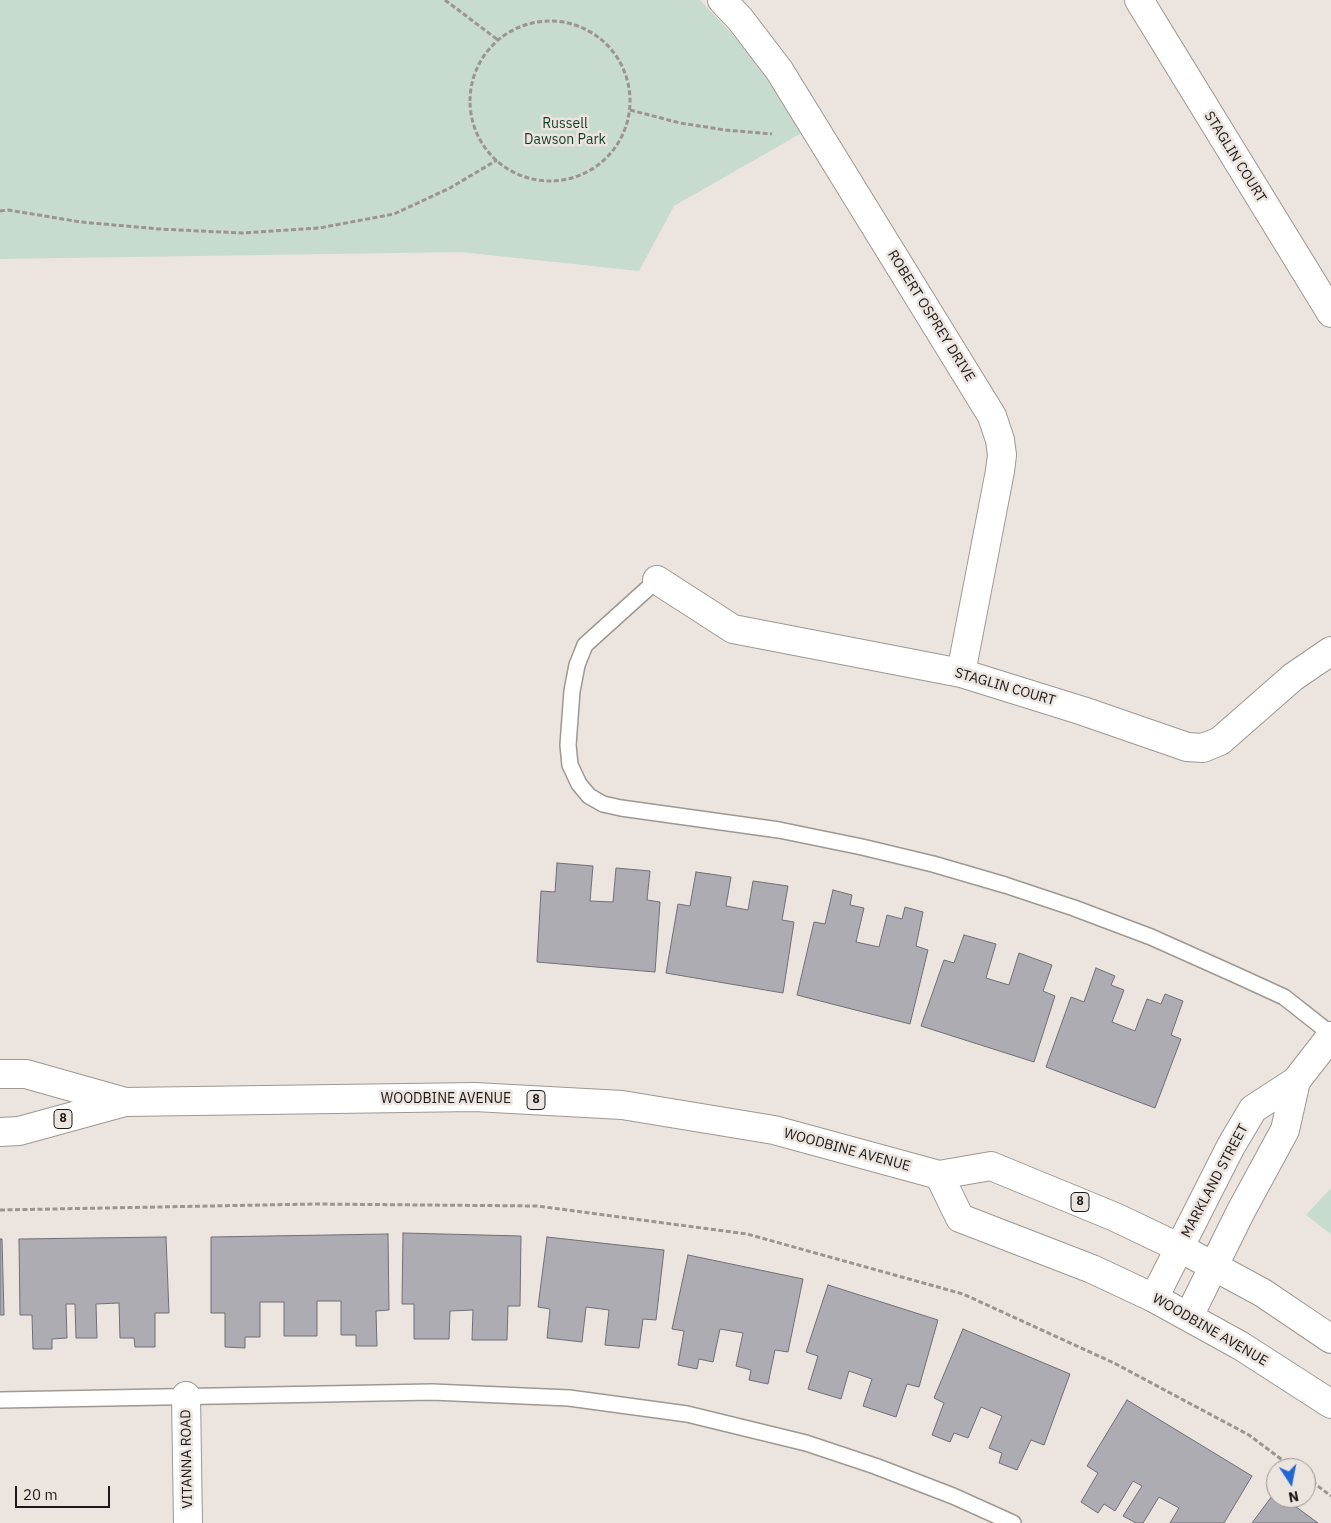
<!DOCTYPE html>
<style>
body{margin:0}
#map{position:relative;width:1331px;height:1523px;overflow:hidden;background:#ece4df;font-family:"IBM Plex Sans",sans-serif}
canvas{display:block}
.north{position:absolute;left:1266px;top:1458px;width:50px;height:50px;box-sizing:border-box;background:#ece4df;border:1px solid #98928f;border-radius:50%;rotate:169deg;font-size:14px;font-weight:700;line-height:20px;text-align:center;color:#1b1817}
.north::after{content:'';display:block;margin:auto;width:18px;height:22px;background:#2067d2;clip-path:polygon(50% 0,100% 100%,50% 72%,0 100%)}
.scale{position:absolute;left:15px;top:1486px;width:95px;height:22px;box-sizing:border-box;border:2px solid #1b1817;border-top:0;padding-left:6px;font-size:15px;line-height:18px;white-space:nowrap;color:#1b1817;-webkit-text-stroke:4px #ece4df;paint-order:stroke}
</style>
<div id="map">
<canvas width="1331" height="1523"></canvas>
<div class="north">N</div>
<div class="scale">20 m</div>
</div>
<script>
const c = document.querySelector('canvas').getContext('2d');
c.lineJoin = 'round';
function fill(path, color) { c.fillStyle = color; c.fill(path, 'evenodd'); }
const shape = rows => new Path2D(rows.map(r => 'M' + r).join(''));
function stroke(path, color, width, dash) { c.strokeStyle = color; c.lineWidth = width; c.lineCap = dash ? 'butt' : 'round'; c.setLineDash(dash || []); c.stroke(path); }
function write(font, color, halo, rows, align = 'center') {
  c.font = font + ' "IBM Plex Sans",sans-serif'; c.lineWidth = 5; c.setLineDash([]); c.textBaseline = 'middle'; c.strokeStyle = halo; c.fillStyle = color; for (const [text, x, y, turn = 0] of rows) {
    c.save(); c.translate(x, y); c.rotate((+turn || 0) * Math.PI / 180); c.textAlign = isNaN(turn) ? turn : align; if (halo) c.strokeText(text, 0, 0); c.fillText(text, 0, 0); c.restore();
  }
}
fill(shape([
 [0,0,700,0,762,66,807,130,674,206,639,271,461,252,0,259],
 [1331,1188,1331,1234,1306,1215]
]), '#c7dcce');
const building = shape([
 [557,863,593,866,590,901,613,902,616,868,650,871,647,900,660,902,655,972,537,962,541,891,555,892,557,863],
 [696,872,731,877,726,906,748,910,753,881,788,886,782,920,794,922,783,993,666,973,678,904,690,906,696,872],
 [833,890,852,895,850,905,864,908,856,942,879,947,887,915,902,919,905,907,923,912,916,946,928,950,910,1024,797,995,814,922,825,924,833,890],
 [964,935,996,944,986,978,1009,985,1019,953,1052,965,1043,991,1055,996,1034,1062,921,1026,944,960,954,963,964,935],
 [1096,968,1115,976,1111,985,1124,990,1112,1022,1135,1031,1147,999,1161,1004,1165,994,1183,1001,1171,1035,1181,1039,1155,1108,1046,1067,1071,997,1084,1002,1096,968],
 [403,1233,521,1236,520,1306,508,1306,507,1340,472,1340,473,1310,450,1311,449,1339,414,1339,414,1304,402,1304,403,1233],
 [388,1234,389,1310,376,1311,377,1346,356,1346,356,1335,341,1335,341,1301,317,1301,317,1336,284,1336,284,1302,260,1302,260,1337,245,1337,245,1348,225,1347,225,1313,211,1313,211,1237,388,1234],
 [166,1237,169,1313,155,1313,155,1347,135,1347,134,1338,120,1338,119,1303,96,1304,97,1338,76,1338,75,1304,66,1304,67,1338,52,1339,52,1349,33,1349,32,1315,20,1315,19,1239,166,1237],
 [547,1237,664,1250,656,1320,643,1319,639,1348,605,1345,609,1310,586,1307,582,1342,547,1338,550,1309,538,1307,547,1237],
 [0,1239,2,1239,4,1315,0,1315,0,1239],
 [688,1255,803,1279,788,1352,775,1350,768,1384,749,1380,751,1370,736,1366,743,1333,720,1329,713,1362,699,1359,697,1369,678,1365,684,1331,672,1329,688,1255],
 [828,1285,938,1320,919,1387,907,1384,896,1417,863,1406,872,1379,849,1371,841,1399,808,1389,818,1356,806,1352,828,1285],
 [963,1329,1070,1374,1044,1445,1031,1440,1017,1470,999,1463,1002,1453,989,1448,1002,1416,981,1407,968,1438,954,1433,950,1442,932,1435,944,1403,934,1398,963,1329],
 [1127,1400,1252,1476,1224,1523,1170,1523,1179,1508,1159,1497,1143,1523,1136,1523,1123,1516,1142,1486,1133,1481,1115,1511,1104,1504,1098,1513,1081,1502,1098,1473,1087,1466,1127,1400],
 [1275,1492,1276,1498,1284,1498,1318,1523,1252,1523,1275,1492]
]);
fill(building, '#adacb3');
stroke(building, '#706e75', 1);
const lane = shape([
 [657,580,585,645,577,665,572,691,568,745,570,765,579,784,589,796,603,804,621,808,779,830,862,847,933,864,1005,885,1074,908,1151,937,1236,975,1284,997,1331,1034],
 [0,1400,432,1392,569,1398,687,1414,806,1443,875,1466,953,1496,1013,1523]
]);
const street = shape([
 [722,0,740,19,779,70,992,416,1000,440,1002,455,1000,471,961,673],
 [1139,0,1331,313],
 [657,580,733,629,961,673,1083,711,1187,747,1203,748,1220,741,1293,677,1331,651],
 [186,1396,188,1523]
]);
const secondary = shape([
 [1154,1298,1231,1146,1253,1109,1296,1081,1331,1036],
 [1189,1316,1241,1211,1285,1130,1296,1081]
]);
const primary = shape([
 [0,1074,26,1074,125,1102],
 [0,1132,19,1131,125,1102,475,1097,622,1105,774,1130,939,1175,991,1166,1115,1217,1180,1248,1263,1293,1331,1339],
 [939,1175,960,1218,1092,1269,1154,1298,1241,1346,1331,1404]
]);
stroke(lane, '#9e9792', 18);
stroke(street, '#9e9792', 30);
stroke(secondary, '#9e9792', 30);
stroke(primary, '#9e9792', 30);
stroke(shape([
 [445,0,498,40],
 '470 101a80 80 0 1 1 160 0a80 80 0 1 1-160 0Z',
 [630,110,680,123,725,130,772,134],
 [0,211,8,210,81,222,159,229,242,233,319,228,394,214,450,188,497,160],
 [0,1210,314,1204,537,1206,747,1234,963,1294,1114,1363,1249,1435,1293,1468],
 [1306,1477,1331,1496]
]), '#9b9491', 3, [5, 2.5]);
stroke(lane, '#fff', 15);
stroke(street, '#fff', 28);
stroke(secondary, '#fff', 28);
stroke(primary, '#fff', 28);
for (const [x, y, w] of [
 [536,1100,18],
 [63,1119,18],
 [1080,1202,18]
]) { const box = new Path2D(); box.roundRect(x - w / 2, y - 9.5, w, 19, 4); c.fillStyle = '#ece4df'; c.fill(box); stroke(box, '#1b1817', 1); }
write('bold 12px', '#1b1817', null, [
 ["8",536,1100],
 ["8",63,1119],
 ["8",1080,1202]
]);
write('14px', '#0f3b25', '#ece4df', [
 ["Russell",565,124],
 ["Dawson Park",565,140]
]);
write('14px', '#1b1817', '#ece4df', [
 ["STAGLIN COURT",1235,157,58],
 ["ROBERT OSPREY DRIVE",931,316,58],
 ["STAGLIN COURT",1005,687,16],
 ["WOODBINE AVENUE",446,1099],
 ["WOODBINE AVENUE",847,1150,15],
 ["MARKLAND STREET",1215,1181,-62],
 ["WOODBINE AVENUE",1210,1330,30],
 ["VITANNA ROAD",187,1459,-91]
]);
</script>
